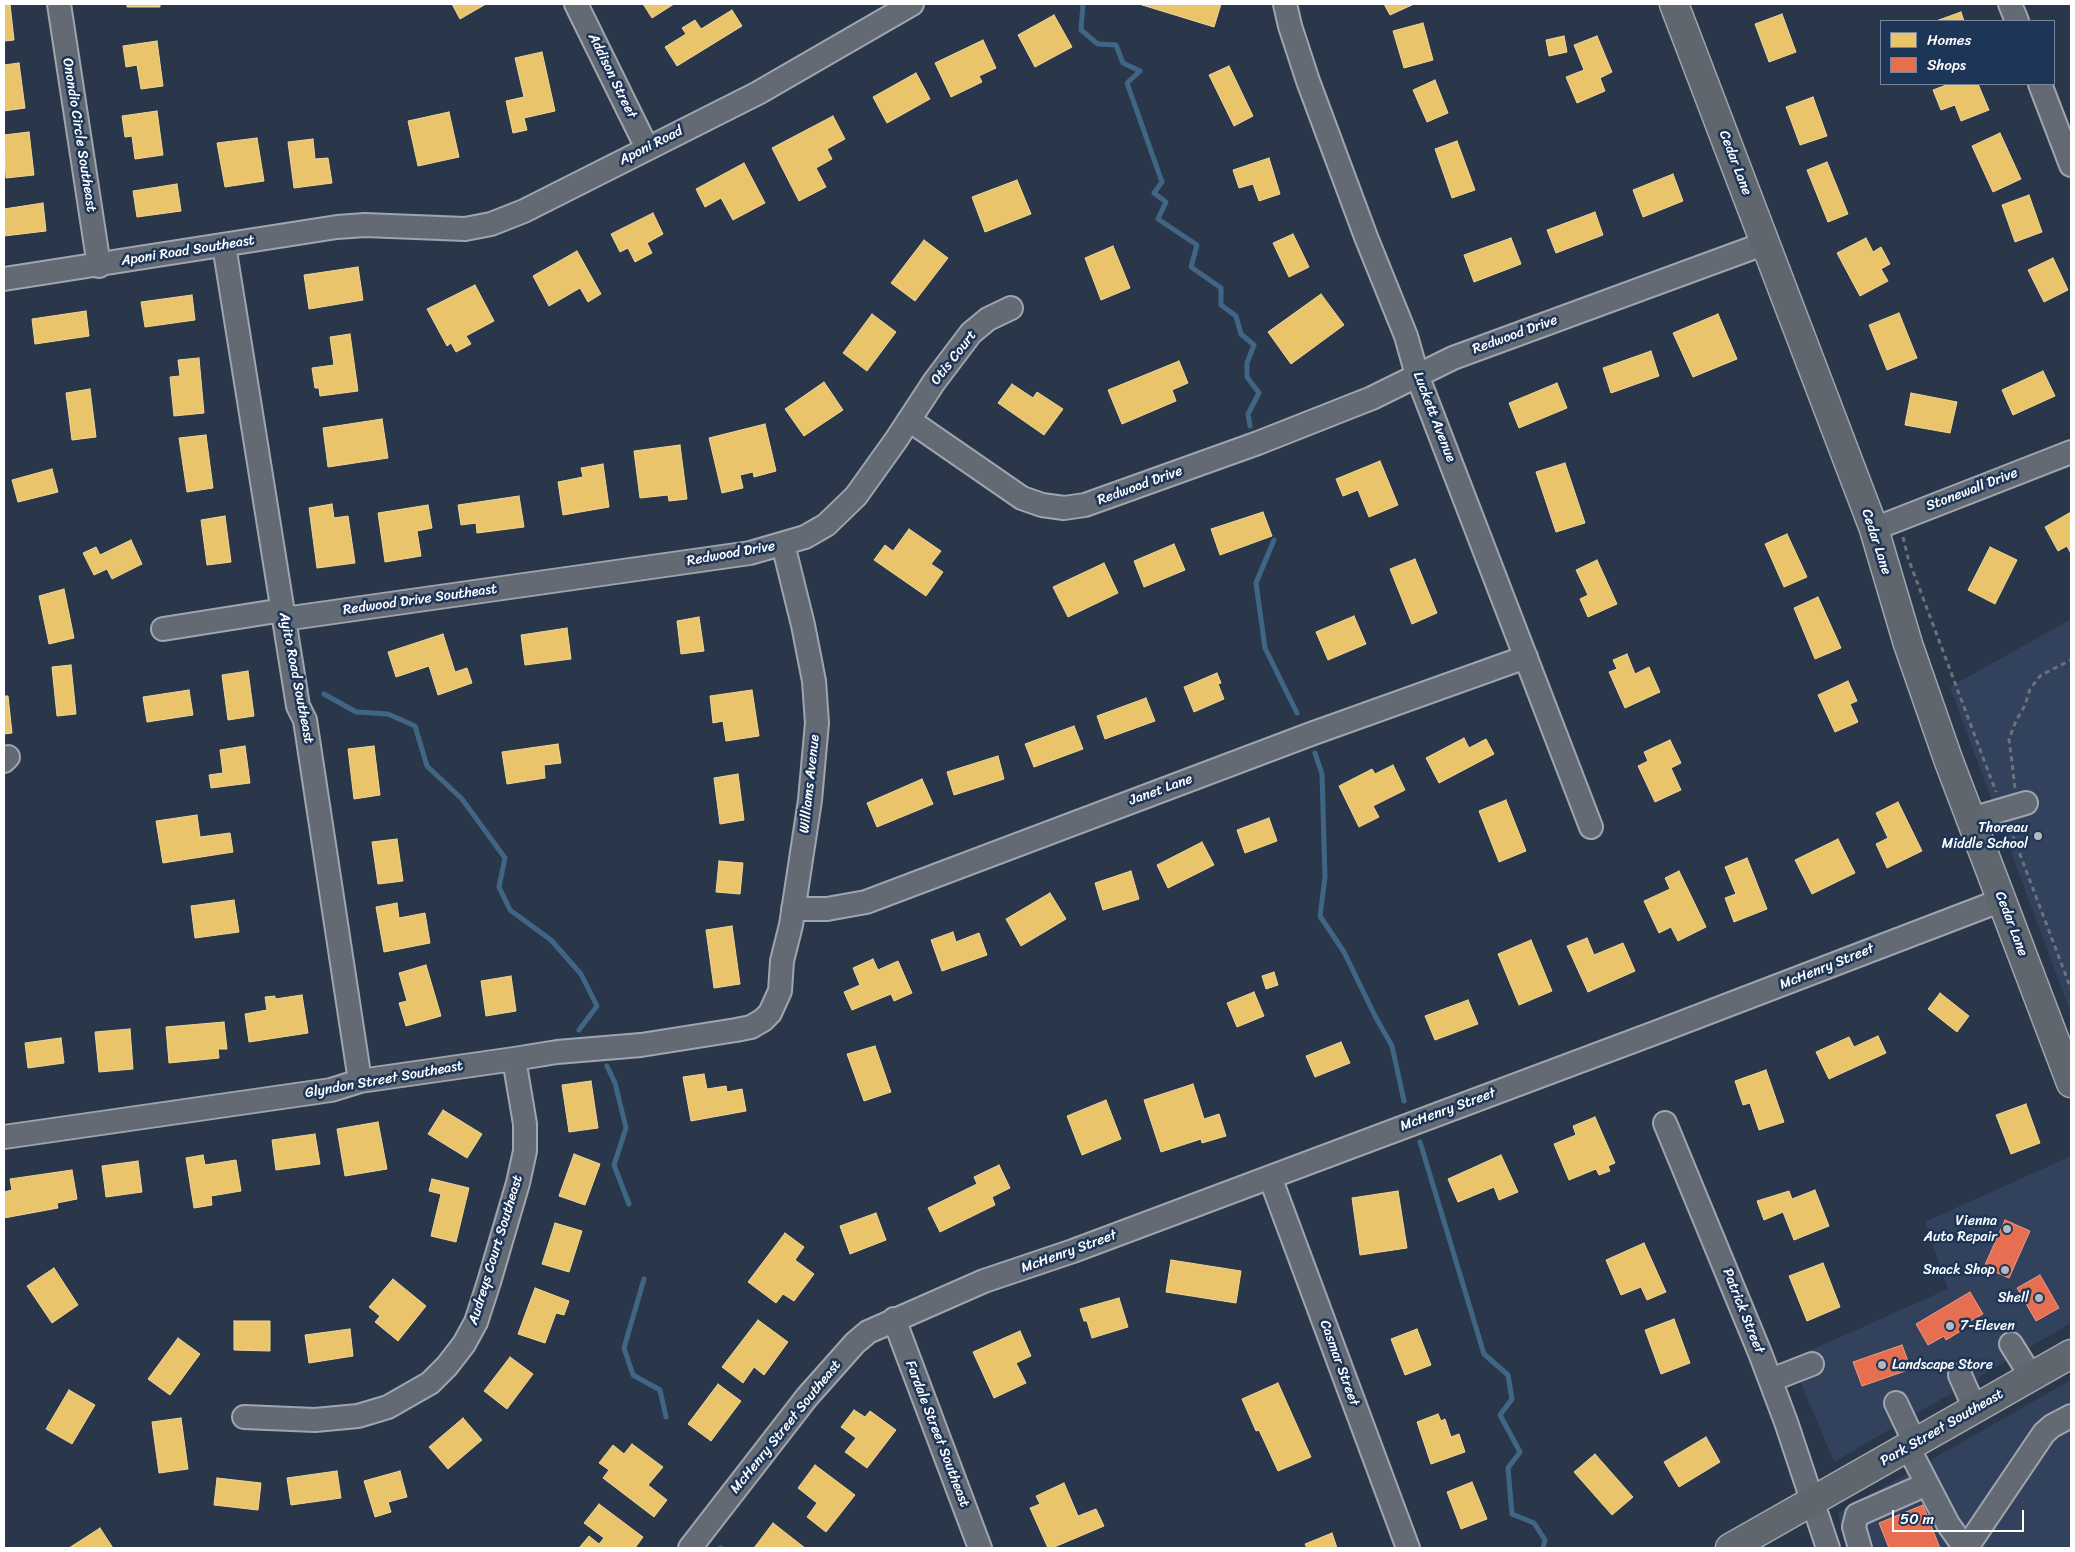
<!DOCTYPE html>
<style>
body{margin:0}
#map{position:relative;width:2075px;height:1552px;overflow:hidden;background:#2a374a;font-family:Sriracha,sans-serif}
canvas{display:block}
.frame{position:absolute;inset:0;border:5px solid #fff;pointer-events:none}
.legend{position:absolute;left:1880px;top:20px;width:175px;height:65px;box-sizing:border-box;background:#1d3557;border:1px solid #77869a;margin:0;padding:6px 9px;list-style:none;font-size:15px;color:#fff}
.legend li{display:flex;align-items:center;gap:10px;height:25px}
.legend b{width:25px;border:1px solid #77869a}
.scale{position:absolute;left:1892px;top:1510px;width:132px;height:22px;box-sizing:border-box;border:2px solid #fff;border-top:0;padding-left:6px;font-size:15px;line-height:18px;white-space:nowrap;color:#fff;-webkit-text-stroke:4px #1d3557;paint-order:stroke}
</style>
<div id="map">
<canvas width="2075" height="1552"></canvas>
<div class="frame"></div>
<ul class="legend">
<li><b style="height:14px;background:#e9c46a"></b>Homes</li>
<li><b style="height:14px;background:#e76f51"></b>Shops</li>
</ul>
<div class="scale">50 m</div>
</div>
<script>
const c = document.querySelector('canvas').getContext('2d');
c.lineJoin = 'round';
function fill(path, color) { c.fillStyle = color; c.fill(path, 'evenodd'); }
const shape = rows => new Path2D(rows.map(r => 'M' + r).join(''));
function stroke(path, color, width, dash) { c.strokeStyle = color; c.lineWidth = width; c.lineCap = dash ? 'butt' : 'round'; c.setLineDash(dash || []); c.stroke(path); }
function write(font, color, halo, rows, align = 'center') {
  c.font = font + ' Sriracha,sans-serif'; c.lineWidth = 5; c.setLineDash([]); c.textBaseline = 'middle'; c.strokeStyle = halo; c.fillStyle = color; for (const [text, x, y, turn = 0] of rows) {
    c.save(); c.translate(x, y); c.rotate((+turn || 0) * Math.PI / 180); c.textAlign = isNaN(turn) ? turn : align; if (halo) c.strokeText(text, 0, 0); c.fillText(text, 0, 0); c.restore();
  }
}
fill(shape([
 [2071,619,2071,1014,1950,687],
 [2071,1156,2071,1323,1834,1462,1791,1359,1948,1289,1925,1222],
 [2071,1380,2071,1548,1849,1548,1841,1529,1838,1513]
]), '#32415c');
const homes = shape([
 [4,4,10,4,14,40,4,41,4,4],
 [127,4,160,4,160,7,127,7,127,4],
 [452,4,486,4,460,19,452,4],
 [643,4,674,4,652,18,643,4],
 [1139,4,1221,4,1214,27,1139,4],
 [1384,4,1414,4,1390,15,1384,4],
 [732,10,742,26,677,66,665,47,686,34,682,28,695,20,701,29,732,10],
 [1961,12,1964,21,1936,21,1961,12],
 [1782,14,1796,52,1769,62,1755,24,1782,14],
 [1054,15,1072,47,1035,67,1018,35,1054,15],
 [1423,23,1433,60,1404,68,1393,31,1423,23],
 [1564,36,1567,52,1549,56,1546,40,1564,36],
 [1597,36,1612,72,1600,78,1605,91,1577,103,1566,77,1584,70,1574,45,1597,36],
 [983,40,996,68,979,76,982,82,951,97,935,63,983,40],
 [157,41,163,86,141,89,137,65,126,67,123,46,157,41],
 [542,52,555,111,524,118,527,130,513,133,506,101,524,97,515,58,542,52],
 [19,63,25,108,4,111,4,65,19,63],
 [1229,66,1253,116,1234,126,1209,75,1229,66],
 [916,73,930,99,887,123,873,97,916,73],
 [1435,80,1448,113,1427,122,1413,90,1435,80],
 [1949,84,1978,84,1989,110,1961,121,1955,105,1941,110,1933,90,1949,84],
 [1813,97,1827,136,1800,145,1786,107,1813,97],
 [157,111,163,155,135,159,132,136,125,137,122,116,157,111],
 [449,112,459,157,418,166,408,121,449,112],
 [833,116,845,139,827,149,832,159,816,168,826,187,799,201,772,148,833,116],
 [29,132,34,175,6,178,4,135,29,132],
 [2000,133,2021,179,1993,192,1972,146,2000,133],
 [257,138,264,181,225,187,217,143,257,138],
 [313,139,315,159,328,158,332,183,294,188,288,142,313,139],
 [1457,141,1475,190,1452,198,1435,149,1457,141],
 [1269,158,1280,194,1259,201,1253,184,1239,188,1233,170,1269,158],
 [1827,162,1848,214,1828,222,1807,170,1827,162],
 [744,163,765,203,733,220,721,198,705,207,696,189,744,163],
 [1673,174,1683,201,1643,217,1633,190,1673,174],
 [1017,180,1031,214,985,232,972,197,1017,180],
 [177,184,181,211,137,217,133,191,177,184],
 [2029,195,2042,232,2015,242,2002,205,2029,195],
 [43,203,46,231,4,236,4,209,43,203],
 [1595,212,1603,235,1556,253,1547,230,1595,212],
 [653,213,663,234,647,243,652,253,635,262,628,248,620,252,611,234,653,213],
 [1293,234,1309,267,1289,277,1273,243,1293,234],
 [1511,238,1521,264,1474,282,1464,255,1511,238],
 [1866,238,1873,252,1881,247,1890,264,1881,269,1888,281,1860,296,1837,253,1866,238],
 [924,240,948,258,915,301,891,283,924,240],
 [1113,246,1130,288,1101,300,1085,258,1113,246],
 [577,251,601,294,588,302,580,288,549,306,533,276,577,251],
 [2053,258,2068,290,2044,302,2028,270,2053,258],
 [358,267,363,300,309,309,304,275,358,267],
 [475,285,494,321,466,336,471,344,456,352,451,343,447,346,427,309,475,285],
 [1321,294,1344,325,1291,364,1268,332,1321,294],
 [192,295,195,320,145,327,141,302,192,295],
 [86,311,89,336,35,344,32,319,86,311],
 [1899,313,1917,358,1887,370,1869,325,1899,313],
 [872,314,896,332,867,371,843,353,872,314],
 [1718,314,1737,359,1693,377,1673,333,1718,314],
 [350,334,358,391,320,396,319,388,315,388,312,368,334,365,330,337,350,334],
 [1651,351,1659,376,1611,393,1603,368,1651,351],
 [199,358,204,413,174,416,170,377,180,376,178,360,199,358],
 [1179,361,1188,383,1172,390,1176,401,1122,424,1108,390,1179,361],
 [2043,371,2055,396,2013,415,2002,390,2043,371],
 [824,382,843,410,804,436,785,409,824,382],
 [1557,383,1567,408,1519,428,1509,403,1557,383],
 [1012,384,1033,398,1037,392,1063,409,1044,435,998,403,1012,384],
 [90,389,96,437,72,440,66,393,90,389],
 [1911,393,1957,402,1950,433,1905,425,1911,393],
 [382,419,388,458,328,467,323,428,382,419],
 [765,424,776,471,754,477,753,472,740,475,743,488,722,493,709,438,765,424],
 [206,435,213,488,187,492,179,438,206,435],
 [680,445,687,499,669,501,668,495,640,498,634,451,680,445],
 [1380,461,1398,505,1369,517,1358,490,1343,496,1336,479,1380,461],
 [1565,463,1585,523,1556,532,1536,472,1565,463],
 [603,464,609,507,563,515,558,482,583,477,581,468,603,464],
 [52,469,58,492,18,502,12,480,52,469],
 [519,496,524,527,477,533,476,523,461,525,458,505,519,496],
 [332,504,334,518,348,516,355,563,317,568,309,508,332,504],
 [428,505,432,528,417,531,421,556,385,562,378,513,428,505],
 [1263,512,1272,536,1220,555,1211,529,1263,512],
 [2071,512,2071,554,2067,546,2058,551,2045,527,2071,512],
 [225,516,231,562,207,565,201,520,225,516],
 [909,529,941,551,931,564,943,572,926,596,874,560,885,545,893,551,909,529],
 [1787,534,1807,577,1784,587,1765,544,1787,534],
 [131,540,142,564,112,579,107,569,94,575,83,553,96,547,100,555,131,540],
 [1174,544,1185,570,1144,587,1134,561,1174,544],
 [1990,547,2017,560,1995,604,1968,590,1990,547],
 [1415,559,1437,613,1412,624,1390,569,1415,559],
 [1597,560,1617,604,1588,617,1580,599,1588,595,1576,570,1597,560],
 [1104,563,1118,593,1068,617,1053,587,1104,563],
 [64,589,74,638,49,644,39,596,64,589],
 [1818,597,1841,648,1815,659,1794,608,1818,597],
 [1354,616,1366,644,1328,660,1316,632,1354,616],
 [699,617,704,651,681,654,677,621,699,617],
 [567,628,571,659,525,665,521,635,567,628],
 [443,634,455,672,467,668,472,683,438,695,429,666,396,677,388,652,443,634],
 [1627,654,1635,674,1649,667,1660,692,1625,708,1609,672,1617,669,1613,660,1627,654],
 [71,665,76,714,57,716,52,667,71,665],
 [248,671,254,716,228,720,222,675,248,671],
 [1217,673,1221,683,1218,684,1224,699,1194,712,1184,687,1217,673],
 [1848,681,1857,701,1850,704,1858,722,1835,732,1818,695,1848,681],
 [189,690,193,715,147,722,143,697,189,690],
 [752,690,759,736,726,741,723,721,713,723,710,696,752,690],
 [4,696,8,696,12,733,4,734,4,696],
 [1146,698,1155,721,1105,739,1097,716,1146,698],
 [1074,726,1083,749,1034,767,1025,744,1074,726],
 [1464,738,1469,748,1486,739,1494,754,1439,783,1426,758,1464,738],
 [1670,740,1681,763,1671,768,1681,790,1655,802,1638,766,1648,761,1644,752,1670,740],
 [558,744,561,763,544,765,545,778,507,784,502,752,558,744],
 [245,746,250,783,211,788,209,775,223,773,220,750,245,746],
 [374,746,380,795,354,799,348,749,374,746],
 [998,756,1004,779,954,795,947,772,998,756],
 [1393,765,1405,790,1373,806,1379,817,1359,827,1339,786,1372,769,1375,774,1393,765],
 [738,774,744,820,720,824,714,778,738,774],
 [922,779,933,804,877,827,867,803,922,779],
 [1506,800,1526,851,1499,862,1479,811,1506,800],
 [1898,802,1922,851,1887,868,1876,844,1888,838,1876,813,1898,802],
 [197,815,200,837,230,833,233,852,163,863,156,821,197,815],
 [1269,818,1277,841,1245,853,1237,830,1269,818],
 [397,839,403,881,378,884,372,842,397,839],
 [1838,839,1855,873,1812,894,1795,860,1838,839],
 [1202,842,1214,865,1168,888,1157,865,1202,842],
 [1747,858,1767,909,1734,922,1725,898,1736,894,1725,867,1747,858],
 [719,861,743,863,740,894,716,892,719,861],
 [1131,871,1139,899,1103,910,1095,883,1131,871],
 [1679,871,1706,927,1678,941,1671,927,1659,933,1644,901,1670,889,1665,878,1679,871],
 [1050,893,1066,919,1021,946,1006,919,1050,893],
 [234,900,239,932,195,938,191,906,234,900],
 [397,903,399,918,425,913,430,943,384,952,376,907,397,903],
 [732,926,740,984,714,988,706,930,732,926],
 [953,932,956,942,979,933,987,955,942,971,931,940,953,932],
 [1587,938,1594,955,1623,943,1635,971,1588,992,1567,946,1587,938],
 [1531,940,1552,991,1519,1005,1498,954,1531,940],
 [873,959,878,970,898,961,912,993,894,1001,891,994,852,1010,844,992,860,985,853,968,873,959],
 [426,965,441,1016,406,1026,399,1003,407,1001,399,973,426,965],
 [1274,972,1278,985,1266,989,1262,976,1274,972],
 [511,976,516,1011,486,1016,481,981,511,976],
 [1254,992,1264,1016,1237,1027,1227,1003,1254,992],
 [1940,993,1969,1016,1957,1032,1928,1009,1940,993],
 [302,995,308,1033,249,1042,245,1014,267,1010,265,997,275,996,275,999,302,995],
 [1468,1000,1478,1024,1435,1040,1425,1016,1468,1000],
 [224,1022,227,1049,218,1049,219,1058,169,1063,166,1027,224,1022],
 [130,1029,133,1069,99,1072,95,1032,130,1029],
 [1878,1036,1886,1053,1829,1079,1816,1052,1849,1037,1854,1047,1878,1036],
 [61,1038,64,1063,28,1068,25,1043,61,1038],
 [1341,1042,1350,1063,1315,1077,1306,1056,1341,1042],
 [875,1046,891,1092,864,1101,847,1054,875,1046],
 [1766,1070,1784,1122,1759,1130,1750,1103,1743,1105,1735,1081,1766,1070],
 [704,1074,707,1089,726,1086,727,1092,742,1089,746,1111,691,1121,683,1077,704,1074],
 [591,1081,598,1128,569,1132,562,1085,591,1081],
 [1193,1084,1204,1119,1219,1114,1226,1136,1202,1143,1201,1139,1161,1152,1144,1100,1193,1084],
 [1106,1100,1121,1139,1082,1155,1067,1116,1106,1100],
 [2026,1104,2040,1143,2011,1154,1996,1115,2026,1104],
 [443,1110,482,1134,467,1158,428,1134,443,1110],
 [1595,1117,1615,1163,1608,1166,1610,1171,1599,1175,1596,1169,1569,1180,1554,1144,1576,1135,1573,1126,1595,1117],
 [378,1122,387,1169,345,1176,337,1129,378,1122],
 [315,1134,320,1164,276,1170,272,1140,315,1134],
 [574,1154,600,1164,585,1205,559,1196,574,1154],
 [203,1155,205,1165,236,1160,241,1191,211,1196,212,1205,194,1208,186,1158,203,1155],
 [1501,1155,1518,1192,1499,1200,1494,1187,1458,1202,1448,1179,1501,1155],
 [138,1161,142,1192,106,1197,102,1166,138,1161],
 [999,1165,1010,1188,992,1197,995,1205,940,1232,928,1208,977,1184,974,1177,999,1165],
 [72,1170,77,1199,57,1203,58,1208,4,1218,4,1192,12,1190,10,1179,72,1170],
 [432,1179,469,1188,456,1242,431,1236,441,1194,429,1191,432,1179],
 [1815,1190,1829,1226,1794,1240,1783,1212,1764,1220,1757,1201,1789,1191,1792,1199,1815,1190],
 [1398,1191,1407,1248,1360,1255,1352,1198,1398,1191],
 [876,1213,886,1240,850,1254,840,1226,876,1213],
 [555,1223,582,1231,569,1272,542,1264,555,1223],
 [785,1233,804,1247,795,1260,814,1274,794,1301,783,1294,776,1303,748,1282,785,1233],
 [1644,1243,1666,1292,1647,1300,1641,1287,1621,1295,1606,1260,1644,1243],
 [1171,1260,1241,1271,1236,1303,1166,1292,1171,1260],
 [1823,1263,1840,1307,1807,1321,1789,1276,1823,1263],
 [54,1268,78,1305,52,1323,27,1286,54,1268],
 [393,1279,426,1306,398,1341,375,1322,380,1316,369,1307,393,1279],
 [535,1288,569,1301,564,1315,556,1313,545,1343,518,1334,535,1288],
 [1119,1298,1128,1327,1092,1338,1087,1321,1084,1321,1080,1309,1119,1298],
 [1674,1319,1690,1363,1661,1374,1645,1330,1674,1319],
 [758,1320,788,1342,764,1375,754,1367,743,1383,722,1367,758,1320],
 [234,1321,270,1321,270,1351,234,1350,234,1321],
 [350,1329,353,1356,309,1363,305,1335,350,1329],
 [1417,1329,1431,1365,1405,1375,1391,1339,1417,1329],
 [1020,1331,1031,1356,1016,1363,1026,1383,994,1398,973,1352,1020,1331],
 [178,1338,200,1354,170,1395,148,1379,178,1338],
 [510,1357,533,1374,507,1409,484,1391,510,1357],
 [1278,1383,1311,1457,1278,1471,1259,1430,1256,1431,1242,1399,1278,1383],
 [718,1384,741,1401,711,1441,688,1424,718,1384],
 [69,1390,95,1405,72,1444,46,1429,69,1390],
 [854,1410,865,1417,870,1411,896,1430,867,1468,845,1452,856,1438,841,1427,854,1410],
 [1438,1414,1441,1421,1445,1419,1451,1437,1459,1434,1465,1452,1431,1464,1417,1422,1438,1414],
 [181,1418,188,1469,159,1473,152,1422,181,1418],
 [463,1418,482,1440,448,1469,429,1447,463,1418],
 [1706,1437,1720,1462,1679,1487,1664,1462,1706,1437],
 [632,1444,663,1467,648,1485,667,1500,654,1517,603,1478,609,1470,599,1463,613,1445,624,1454,632,1444],
 [1595,1454,1633,1497,1612,1515,1574,1472,1595,1454],
 [815,1465,855,1495,826,1532,807,1517,817,1503,798,1488,815,1465],
 [337,1471,341,1498,291,1505,287,1478,337,1471],
 [400,1471,407,1497,388,1502,391,1512,375,1517,364,1481,400,1471],
 [217,1478,261,1483,258,1510,214,1505,217,1478],
 [1472,1482,1487,1519,1461,1529,1447,1492,1472,1482],
 [1064,1483,1078,1516,1096,1509,1104,1526,1052,1548,1048,1548,1030,1508,1040,1504,1036,1496,1064,1483],
 [599,1504,643,1537,635,1548,579,1548,589,1536,599,1544,604,1538,584,1523,599,1504],
 [773,1523,805,1548,754,1548,773,1523],
 [100,1528,113,1548,69,1548,100,1528],
 [1332,1533,1337,1548,1307,1548,1305,1544,1332,1533]
]);
fill(homes, '#e9c46a');
stroke(homes, '#f0d697', 1);
const shops = shape([
 [2005,1220,2030,1231,2009,1278,1984,1267,2005,1220],
 [2040,1275,2059,1308,2036,1321,2017,1288,2040,1275],
 [1970,1292,1983,1314,1967,1323,1969,1326,1946,1340,1944,1336,1928,1345,1916,1324,1970,1292],
 [1902,1345,1911,1369,1862,1386,1853,1362,1902,1345],
 [1923,1505,1940,1548,1889,1548,1879,1523,1923,1505]
]);
fill(shops, '#e76f51');
stroke(shops, '#ee9a85', 1);
stroke(shape([
 [1083,4,1081,30,1098,44,1116,45,1123,63,1140,71,1127,83,1162,182,1154,193,1166,202,1158,219,1197,245,1191,267,1221,288,1221,305,1236,316,1241,334,1254,345,1247,363,1247,377,1259,393,1248,414,1250,426],
 [1274,540,1256,583,1265,648,1297,713],
 [324,694,356,712,388,714,415,726,427,766,462,799,505,858,499,887,510,910,551,940,581,974,597,1006,579,1030],
 [1315,753,1322,774,1325,877,1320,916,1344,952,1375,1016,1392,1046,1404,1101],
 [607,1066,615,1083,626,1128,614,1165,629,1204],
 [1420,1142,1484,1354,1508,1375,1512,1399,1500,1415,1520,1452,1508,1468,1512,1514,1534,1523,1545,1540,1543,1548],
 [644,1279,624,1348,633,1375,660,1390,666,1417],
 [720,1548,721,1548]
]), '#416685', 5);
const minor = shape([
 [59,4,99,266],
 [576,4,647,148],
 [1285,4,1290,26,1308,81,1366,237,1406,336,1417,375,1591,827],
 [2010,4,2017,21],
 [2040,84,2071,165],
 [224,245,298,706,305,720,360,1081],
 [4,279,337,227,365,225,465,229,491,224,524,211,758,93,912,4],
 [909,420,1022,498,1042,505,1064,508,1085,505,1258,443,1372,398,1453,358,1766,243],
 [1874,529,2071,452],
 [284,619,750,553,805,537,826,525,856,496,896,440,934,382,971,333,988,319,1011,308],
 [163,629,283,610],
 [4,761,8,757],
 [1971,819,2026,803],
 [793,909,827,909,866,902,1311,734,1526,657],
 [1665,1123,1760,1353,1786,1422,1828,1548],
 [4,1137,331,1090,360,1081,514,1059,557,1052,641,1045,736,1030,751,1027,763,1020,770,1013,780,991,782,961,791,925,810,800,817,723,814,681,803,625,783,544],
 [1270,1177,1408,1548],
 [894,1319,980,1548],
 [2011,1344,2031,1376],
 [1960,1375,1975,1409],
 [1771,1380,1812,1364],
 [1896,1403,1915,1443],
 [244,1417,315,1420,358,1416,388,1407,430,1383,447,1366,464,1344,476,1322,489,1282,518,1183,525,1151,525,1124,514,1059],
 [1908,1447,1948,1524,1960,1541,1969,1548],
 [1967,1547,2044,1433,2052,1426,2071,1416],
 [690,1548,807,1397,855,1343,868,1332,984,1281,1073,1251,1660,1031,2002,900],
 [1860,1548,1854,1527,1857,1515,1927,1484]
]);
const major = shape([
 [1674,4,1874,529,1908,644,1948,759,2071,1083],
 [1730,1548,2071,1354]
]);
stroke(minor, '#9fa5ae', 26);
stroke(major, '#9fa5ae', 31);
stroke(shape([
 [1903,537,1908,558,1996,792],
 [2015,788,2009,739,2016,721,2025,705,2030,689,2041,675,2071,660],
 [2010,828,2071,989]
]), '#6a727c', 3, [5, 4]);
stroke(minor, '#636a74', 22);
stroke(major, '#60666d', 28);
for (const [x, y, r, color] of [
 [2038,836,5,"#b4b9c0"],
 [2007,1229,5,"#b4b9c0"],
 [2005,1270,5,"#b4b9c0"],
 [2039,1298,5,"#b4b9c0"],
 [1950,1326,5,"#b4b9c0"],
 [1882,1365,5,"#b4b9c0"]
]) { const dot = new Path2D(); dot.arc(x, y, r, 0, 2 * Math.PI); c.fillStyle = color; c.fill(dot); stroke(dot, '#1d3557', 2); }
write('14px', '#fff', '#1d3557', [
 ["Addison Street",612,76,64],
 ["Onondio Circle Southeast",79,135,81],
 ["Aponi Road",651,146,-27],
 ["Cedar Lane",1735,163,69],
 ["Aponi Road Southeast",188,251,-9],
 ["Redwood Drive",1515,335,-20],
 ["Otis Court",954,358,-52],
 ["Luckett Avenue",1434,417,69],
 ["Redwood Drive",1140,486,-20],
 ["Stonewall Drive",1972,490,-21],
 ["Cedar Lane",1876,542,72],
 ["Redwood Drive",731,554,-10],
 ["Redwood Drive Southeast",420,600,-8],
 ["Ayito Road Southeast",296,678,79],
 ["Williams Avenue",810,784,-84],
 ["Janet Lane",1161,790,-20],
 ["Cedar Lane",2011,924,69],
 ["McHenry Street",1827,967,-22],
 ["Glyndon Street Southeast",384,1080,-10],
 ["McHenry Street",1448,1110,-20],
 ["Audreys Court Southeast",496,1250,-73],
 ["McHenry Street",1069,1252,-20],
 ["Patrick Street",1743,1311,68],
 ["Casmar Street",1339,1363,70],
 ["McHenry Street Southeast",786,1427,-51],
 ["Park Street Southeast",1942,1428,-30],
 ["Fardale Street Southeast",937,1434,69]
]);
write('14px', '#fff', '#1d3557', [
 ["Thoreau",2028,828],
 ["Middle School",2028,844],
 ["Vienna",1997,1221],
 ["Auto Repair",1997,1237],
 ["Snack Shop",1995,1270],
 ["Shell",2029,1298],
 ["7-Eleven",1960,1326,"left"],
 ["Landscape Store",1892,1365,"left"]
], 'right');
</script>
